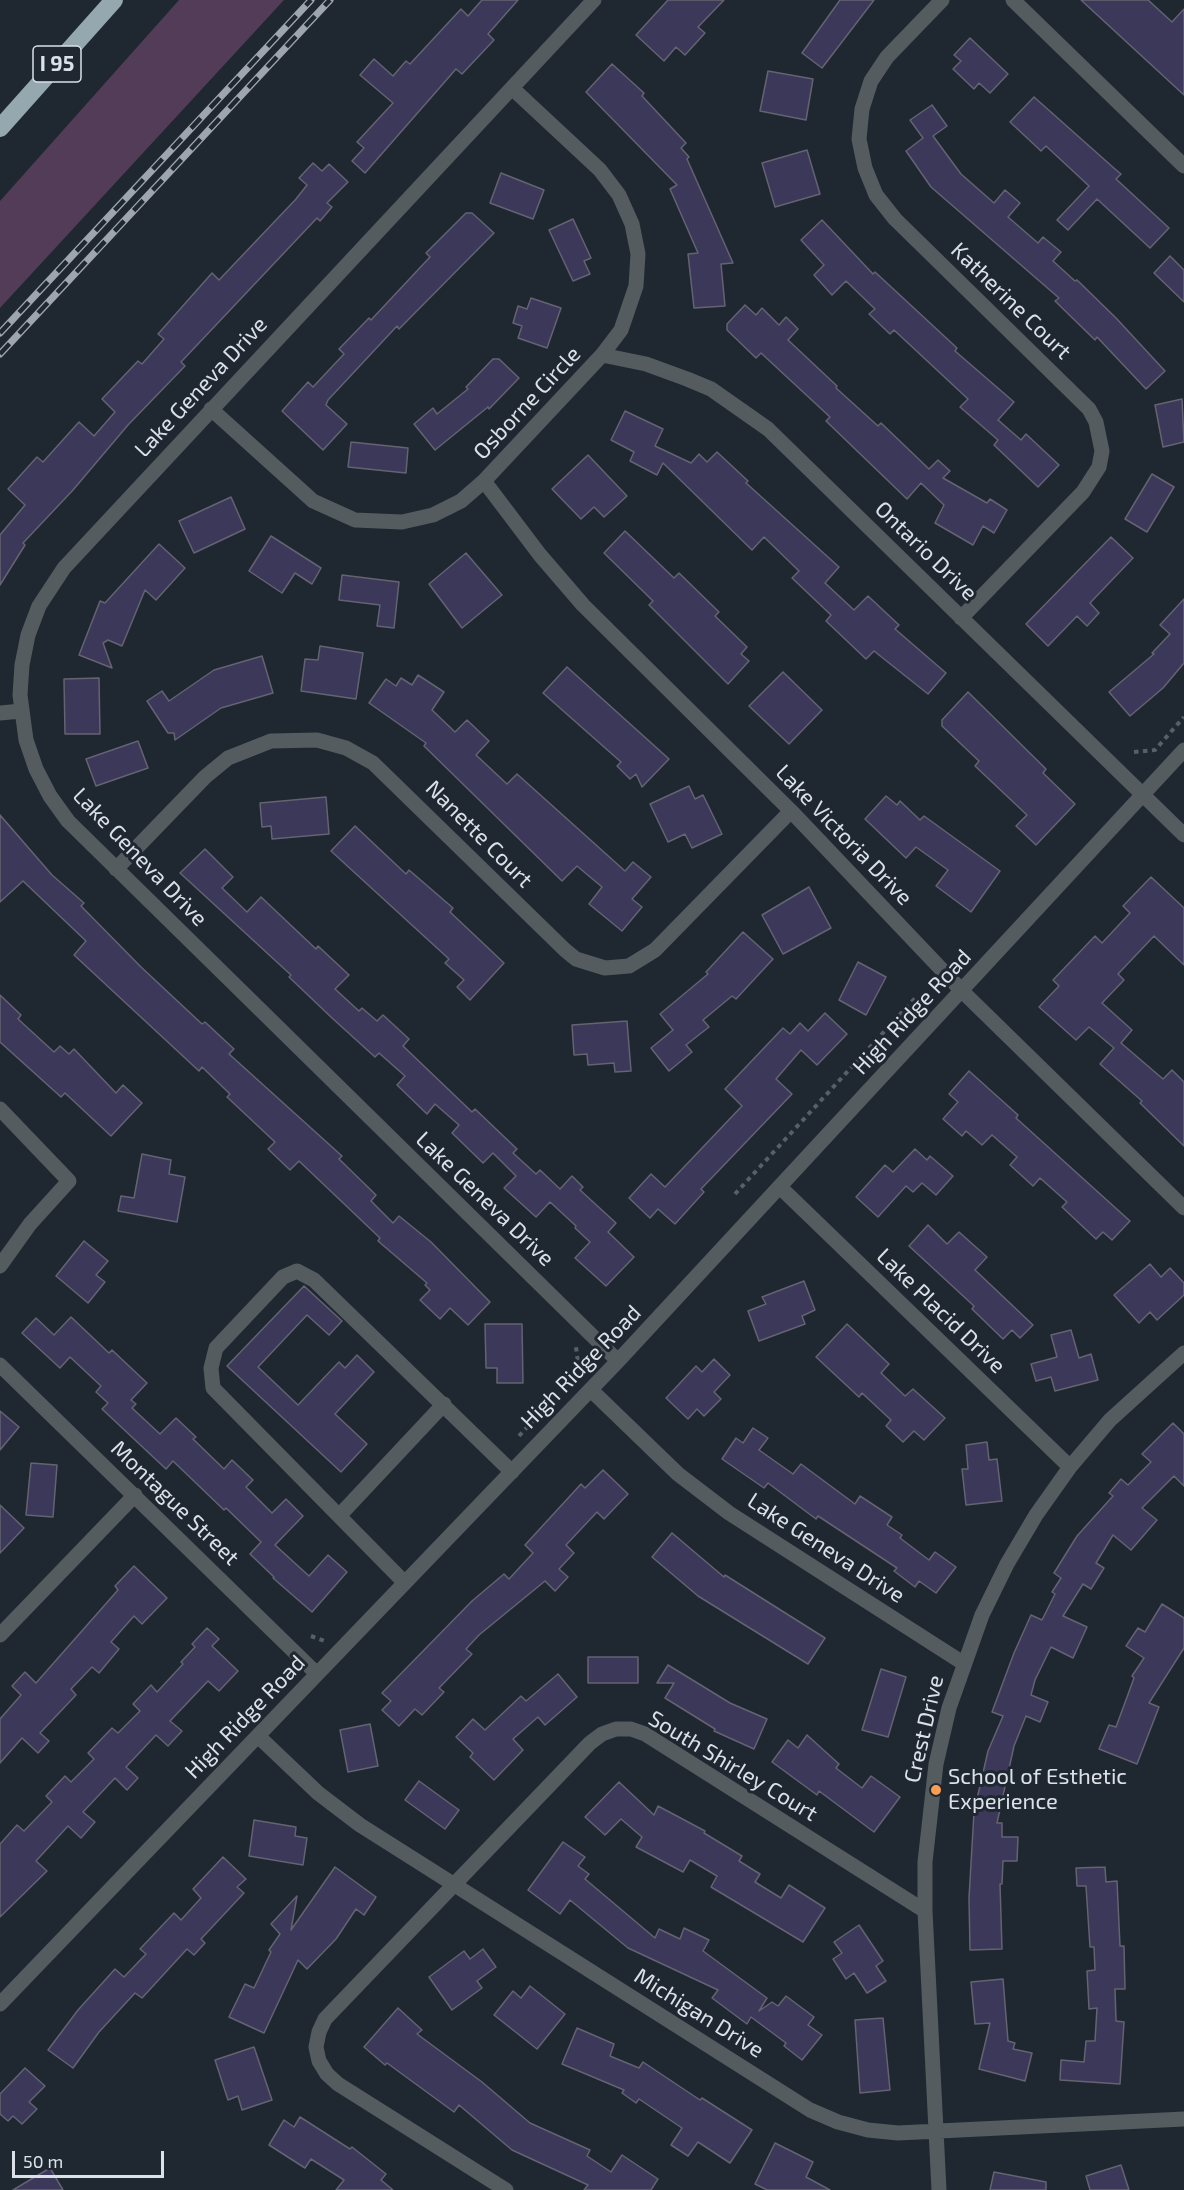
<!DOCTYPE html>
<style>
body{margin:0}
#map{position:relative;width:1184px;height:2190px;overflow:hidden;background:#1f2731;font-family:"Exo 2",sans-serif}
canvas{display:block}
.scale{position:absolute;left:12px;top:2151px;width:152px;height:27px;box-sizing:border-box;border:3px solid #dce1e8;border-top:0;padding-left:8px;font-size:18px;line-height:21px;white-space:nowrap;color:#dce1e8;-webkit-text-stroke:4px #1f2731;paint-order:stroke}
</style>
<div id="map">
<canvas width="1184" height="2190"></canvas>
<div class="scale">50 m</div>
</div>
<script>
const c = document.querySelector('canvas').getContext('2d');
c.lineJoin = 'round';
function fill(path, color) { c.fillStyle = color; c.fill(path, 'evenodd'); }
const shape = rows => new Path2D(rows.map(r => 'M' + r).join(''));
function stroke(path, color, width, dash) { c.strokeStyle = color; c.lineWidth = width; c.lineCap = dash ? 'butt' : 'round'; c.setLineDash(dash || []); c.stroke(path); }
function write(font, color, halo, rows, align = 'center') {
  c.font = font + ' "Exo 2",sans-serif'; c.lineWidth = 6; c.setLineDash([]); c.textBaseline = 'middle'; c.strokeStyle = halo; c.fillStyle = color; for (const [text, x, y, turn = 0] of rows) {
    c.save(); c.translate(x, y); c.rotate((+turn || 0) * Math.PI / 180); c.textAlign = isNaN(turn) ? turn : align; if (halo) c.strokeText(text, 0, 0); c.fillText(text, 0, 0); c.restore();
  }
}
fill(shape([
 [179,0,284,0,0,308,0,201]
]), '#523c57');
const building = shape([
 [482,0,518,0,488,34,494,40,462,74,456,69,365,173,352,161,364,148,357,142,393,103,360,75,374,59,393,76,406,61,410,64,461,9,468,16,482,0],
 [668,0,724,0,698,27,705,33,685,55,676,47,664,61,636,35,668,0],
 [840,0,874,0,822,68,802,53,840,0],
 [1081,0,1148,0,1172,22,1184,9,1184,95,1081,0],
 [970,38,1008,74,990,93,979,83,974,89,953,69,961,61,954,55,970,38],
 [612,64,644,93,642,96,686,143,681,148,689,157,687,159,733,263,721,264,725,306,694,308,688,254,698,253,670,189,677,185,586,92,612,64],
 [768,71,813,79,806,120,760,111,768,71],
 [1034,97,1115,169,1121,174,1116,179,1169,228,1150,248,1097,199,1068,230,1057,220,1089,186,1046,146,1041,151,1010,122,1034,97],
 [932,105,947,126,933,136,961,174,994,203,1005,190,1020,203,1008,217,1038,243,1043,237,1061,252,1053,261,1075,281,1077,280,1116,318,1165,371,1146,389,1097,337,1095,340,1055,301,1059,298,931,187,906,151,923,138,910,120,932,105],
 [807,150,820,194,775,207,762,163,807,150],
 [313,163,322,171,329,164,348,182,327,203,332,207,320,221,317,218,181,362,185,366,128,425,73,490,23,543,25,545,0,585,0,535,25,505,8,489,37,457,43,462,79,422,94,436,115,412,102,399,138,361,142,364,164,339,158,334,212,273,219,280,296,199,307,185,299,178,313,163],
 [501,173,544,190,533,219,490,203,501,173],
 [466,213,472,213,494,233,399,329,397,326,328,400,326,405,347,424,323,450,282,411,308,382,313,387,344,354,339,349,369,318,371,320,430,257,426,253,466,213],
 [573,219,591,258,584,261,590,274,573,281,549,230,573,219],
 [822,220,873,274,875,272,957,348,955,351,1014,402,998,420,1021,440,1026,434,1059,465,1038,487,994,445,998,440,960,407,968,399,894,330,890,334,869,314,875,309,846,281,832,295,814,275,824,265,801,240,822,220],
 [1170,256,1184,270,1184,302,1154,273,1170,256],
 [531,298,561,308,547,348,518,338,522,326,513,323,518,306,527,309,531,298],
 [745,305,756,315,762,308,779,325,786,317,798,329,788,340,837,386,836,388,878,426,881,423,929,469,938,460,950,471,943,478,987,503,990,499,1007,510,994,533,983,526,973,545,935,523,944,505,921,483,907,499,826,421,830,417,761,353,756,358,727,330,727,324,745,305],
 [493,359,499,359,519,378,489,409,488,407,435,450,414,424,433,408,437,414,468,389,466,387,493,359],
 [1182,399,1184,442,1163,447,1155,405,1182,399],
 [625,411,663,429,655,446,691,463,699,454,707,462,717,452,748,481,746,483,839,567,825,583,854,610,868,596,899,625,895,629,946,673,928,694,874,651,866,659,826,621,831,615,792,578,799,571,764,537,752,550,663,463,657,475,630,461,634,452,611,440,625,411],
 [351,442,408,448,406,473,348,467,351,442],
 [588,455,627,496,604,517,594,507,581,519,552,489,588,455],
 [1152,474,1174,487,1147,532,1125,519,1152,474],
 [231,497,245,529,194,553,179,521,231,497],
 [625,531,674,578,679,573,719,612,715,616,747,647,741,654,749,661,728,684,649,605,653,601,604,553,625,531],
 [271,536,321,568,312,584,295,573,282,593,249,571,271,536],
 [1111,537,1133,558,1090,603,1099,613,1087,626,1077,616,1048,646,1026,624,1111,537],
 [159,544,185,568,156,600,145,590,122,646,108,640,103,643,112,668,79,655,100,601,105,603,159,544],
 [466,553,502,595,462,628,429,584,466,553],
 [342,575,399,582,394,628,377,626,380,605,339,600,342,575],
 [1184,599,1184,663,1163,688,1130,716,1109,692,1154,654,1152,653,1170,634,1160,625,1184,599],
 [320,646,363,653,356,699,301,691,305,659,318,660,320,646],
 [262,656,273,693,221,708,175,740,174,733,168,733,147,701,162,691,169,701,214,670,262,656],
 [567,667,669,759,642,787,636,774,630,779,617,766,621,762,543,693,567,667],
 [783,672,822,710,789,744,749,706,783,672],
 [418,675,444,692,432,710,455,732,467,720,489,741,476,755,507,784,517,774,625,871,633,862,651,877,632,899,642,907,622,931,589,904,602,887,577,866,562,881,424,746,426,743,369,703,386,679,396,686,401,678,412,685,418,675],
 [99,678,100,734,65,734,64,679,99,678],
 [968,692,1046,769,1043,773,1075,804,1036,845,1016,826,1027,815,975,766,979,761,942,726,942,720,968,692],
 [138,741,148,768,96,786,86,759,138,741],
 [689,786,695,799,703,795,722,834,692,848,685,834,668,842,650,804,689,786],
 [886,796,897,805,900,801,920,820,924,816,1000,871,971,912,936,886,948,870,916,847,906,858,865,819,886,796],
 [326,797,329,834,272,839,271,826,262,827,260,803,326,797],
 [0,815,52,875,84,903,81,906,141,967,202,1024,205,1022,234,1049,229,1054,342,1156,339,1159,376,1195,371,1201,393,1223,399,1216,431,1242,490,1302,468,1325,450,1308,440,1319,420,1300,430,1290,425,1285,427,1283,378,1241,380,1238,299,1161,290,1170,268,1149,275,1142,227,1097,230,1094,202,1067,199,1071,74,955,86,941,23,881,0,902,0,815],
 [355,826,406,874,409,870,453,908,450,912,504,963,470,1000,457,987,464,980,445,963,449,959,331,851,355,826],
 [205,849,233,877,222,888,247,912,261,897,316,949,318,946,349,975,335,989,359,1011,362,1008,377,1021,383,1015,409,1039,403,1046,472,1112,475,1109,517,1149,513,1153,536,1174,540,1170,560,1189,572,1176,583,1187,580,1190,616,1223,608,1232,634,1257,606,1286,575,1258,590,1242,575,1228,576,1226,550,1202,536,1217,504,1188,516,1176,493,1153,483,1163,452,1133,459,1125,435,1104,427,1114,397,1085,405,1076,379,1053,375,1057,332,1018,289,977,291,975,180,873,205,849],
 [1151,877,1184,908,1184,965,1154,936,1118,974,1124,980,1102,1003,1132,1030,1121,1043,1163,1079,1172,1070,1184,1082,1184,1146,1140,1103,1142,1101,1100,1064,1114,1048,1089,1027,1076,1040,1039,1007,1059,986,1053,980,1095,936,1102,943,1130,913,1123,906,1151,877],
 [809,887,831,928,783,954,762,915,809,887],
 [743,932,773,959,736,999,732,996,703,1020,709,1027,686,1045,692,1052,669,1071,651,1048,673,1030,660,1014,708,974,706,972,743,932],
 [858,962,886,977,866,1015,839,1000,858,962],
 [0,995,21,1015,18,1019,54,1052,60,1046,69,1054,74,1049,116,1093,123,1085,142,1103,111,1136,65,1093,61,1097,0,1042,0,995],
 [825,1013,847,1034,817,1065,801,1050,776,1079,792,1094,701,1189,704,1192,675,1224,658,1209,650,1218,629,1198,651,1174,665,1187,742,1106,725,1089,783,1028,790,1034,800,1023,808,1031,825,1013],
 [627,1021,631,1071,615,1072,614,1063,588,1065,587,1054,574,1055,572,1025,627,1021],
 [969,1071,1018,1115,1016,1118,1130,1221,1112,1240,1103,1232,1096,1239,1062,1207,1067,1202,1040,1178,1033,1186,1010,1165,1017,1157,992,1135,982,1145,966,1131,962,1136,943,1119,958,1102,949,1094,969,1071],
 [915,1149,927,1160,930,1156,953,1176,936,1195,922,1183,913,1192,906,1186,878,1217,856,1197,885,1165,893,1172,915,1149],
 [142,1154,171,1160,169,1174,185,1177,177,1222,118,1211,121,1196,134,1198,142,1154],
 [928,1225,947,1244,959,1232,987,1257,975,1270,1033,1325,1020,1338,1012,1330,1003,1339,972,1309,974,1306,909,1246,928,1225],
 [84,1241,108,1261,96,1275,105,1282,88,1303,56,1276,84,1241],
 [1150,1264,1161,1277,1170,1268,1184,1283,1184,1295,1157,1320,1150,1312,1139,1323,1114,1295,1150,1264],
 [804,1281,815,1310,802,1316,805,1324,759,1341,748,1311,766,1304,762,1297,804,1281],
 [304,1286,342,1321,329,1335,307,1315,258,1367,298,1405,339,1362,345,1368,357,1355,374,1372,335,1414,367,1444,341,1472,227,1366,304,1286],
 [71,1317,109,1353,112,1350,147,1383,131,1400,136,1404,132,1408,160,1434,176,1418,196,1437,193,1439,224,1469,232,1460,253,1480,246,1487,272,1513,286,1499,303,1516,275,1545,309,1576,328,1555,347,1572,312,1612,273,1578,274,1577,250,1554,261,1542,226,1508,224,1510,173,1461,166,1469,102,1409,108,1403,96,1392,101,1386,70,1357,60,1368,22,1333,36,1318,54,1335,71,1317],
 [485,1324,522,1324,523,1383,497,1383,497,1368,486,1368,485,1324],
 [847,1324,889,1364,881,1373,905,1396,913,1389,945,1418,924,1440,914,1431,903,1442,886,1426,891,1420,862,1393,859,1397,816,1357,847,1324],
 [1071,1330,1079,1358,1091,1354,1098,1380,1055,1391,1051,1377,1036,1381,1031,1364,1057,1357,1051,1335,1071,1330],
 [714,1359,730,1375,714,1392,721,1399,704,1416,697,1409,688,1419,666,1398,696,1366,702,1372,714,1359],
 [0,1411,19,1427,0,1450,0,1411],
 [1173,1423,1184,1434,1184,1486,1174,1476,1142,1508,1157,1520,1131,1550,1113,1535,1096,1563,1104,1568,1091,1589,1083,1584,1063,1616,1087,1627,1073,1658,1051,1647,1035,1680,1031,1695,1048,1702,1040,1722,1026,1716,1014,1746,997,1823,1002,1823,1002,1837,1018,1837,1017,1861,1003,1861,1002,1884,1000,1884,1002,1949,970,1950,969,1898,974,1812,988,1751,1003,1716,992,1712,1014,1653,1031,1615,1042,1620,1055,1594,1052,1592,1061,1578,1054,1573,1077,1536,1113,1496,1109,1493,1121,1479,1128,1485,1151,1462,1142,1454,1173,1423],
 [753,1428,768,1438,759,1450,793,1474,801,1464,855,1504,860,1496,892,1517,887,1525,902,1535,900,1538,929,1560,935,1552,956,1567,936,1593,919,1581,915,1587,894,1571,897,1568,818,1516,816,1519,768,1483,764,1488,722,1459,736,1438,743,1443,753,1428],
 [987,1442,989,1460,997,1459,1002,1501,966,1505,962,1469,968,1469,966,1445,987,1442],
 [31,1463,57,1465,53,1517,26,1515,31,1463],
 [603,1470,628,1494,604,1519,597,1512,566,1545,574,1553,559,1569,568,1577,555,1591,545,1581,479,1635,466,1649,472,1654,439,1688,444,1692,422,1715,415,1709,399,1726,382,1710,391,1701,382,1693,472,1601,504,1574,509,1579,533,1553,525,1545,581,1484,585,1488,603,1470],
 [0,1505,24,1528,0,1553,0,1505],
 [672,1533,724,1577,725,1575,825,1638,808,1664,698,1596,652,1557,672,1533],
 [134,1566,167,1598,142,1624,134,1616,111,1642,119,1649,99,1673,92,1667,71,1689,76,1695,40,1733,49,1741,38,1753,22,1738,0,1763,0,1719,21,1695,12,1686,25,1672,36,1683,118,1590,115,1586,134,1566],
 [1162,1604,1184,1618,1184,1648,1149,1703,1159,1707,1137,1764,1099,1749,1109,1725,1116,1727,1134,1678,1132,1676,1144,1658,1126,1646,1138,1628,1145,1632,1162,1604],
 [207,1628,219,1639,212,1646,238,1671,219,1691,208,1681,170,1721,182,1731,168,1746,156,1735,126,1767,138,1778,127,1790,115,1778,83,1812,95,1822,81,1838,68,1826,36,1861,47,1871,0,1917,0,1844,17,1825,24,1831,52,1802,46,1796,65,1776,71,1782,94,1759,88,1753,112,1728,118,1733,140,1711,133,1704,151,1685,157,1692,183,1664,181,1662,195,1647,192,1644,207,1628],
 [588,1657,638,1657,638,1683,588,1683,588,1657],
 [668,1665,730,1703,767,1719,754,1749,714,1731,715,1729,665,1698,674,1683,657,1683,668,1665],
 [881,1669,906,1677,888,1737,862,1730,881,1669],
 [558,1674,577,1697,545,1725,538,1717,513,1739,523,1750,494,1780,470,1757,473,1753,456,1737,473,1719,485,1730,521,1696,526,1701,558,1674],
 [370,1724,378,1766,348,1772,340,1730,370,1724],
 [807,1735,839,1764,836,1768,862,1788,871,1776,900,1797,874,1832,819,1791,817,1795,772,1762,788,1740,798,1748,807,1735],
 [419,1781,459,1810,445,1829,405,1800,419,1781],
 [619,1782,654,1815,658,1806,705,1831,704,1833,742,1856,739,1861,760,1874,755,1882,781,1898,789,1885,825,1908,803,1942,711,1887,717,1876,690,1860,683,1872,636,1847,642,1837,621,1819,605,1835,585,1817,619,1782],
 [254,1820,296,1827,295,1836,307,1838,303,1865,249,1856,254,1820],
 [563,1842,585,1857,578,1866,589,1874,585,1879,655,1938,659,1929,680,1939,684,1928,709,1940,703,1951,767,1998,759,2011,772,2002,778,2006,786,1996,814,2017,808,2025,822,2035,802,2060,784,2046,786,2043,751,2017,747,2024,712,1998,718,1990,628,1948,570,1900,560,1914,528,1890,563,1842],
 [223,1857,246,1879,237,1887,244,1893,201,1939,205,1943,194,1955,187,1949,142,1998,135,1993,99,2032,73,2068,48,2050,78,2010,115,1969,124,1977,146,1954,140,1949,174,1913,181,1920,201,1898,193,1889,223,1857],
 [335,1867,376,1897,364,1915,356,1909,336,1939,307,1969,298,1960,264,2033,229,2017,245,1984,254,1988,271,1952,269,1950,280,1934,271,1924,297,1896,291,1930,335,1867],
 [1105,1867,1106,1882,1117,1881,1120,1946,1124,1946,1125,1989,1115,1989,1116,2021,1124,2022,1120,2084,1060,2080,1061,2060,1084,2062,1086,2041,1095,2041,1097,2008,1089,2009,1087,1971,1095,1970,1094,1947,1090,1947,1086,1886,1077,1886,1076,1868,1105,1867],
 [859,1925,883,1961,876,1966,886,1981,867,1993,854,1973,846,1979,833,1959,842,1953,834,1942,859,1925],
 [483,1949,496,1967,477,1981,482,1988,452,2010,429,1977,464,1951,470,1959,483,1949],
 [1003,1979,1008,2041,1015,2043,1013,2049,1032,2053,1025,2081,979,2069,990,2023,975,2024,971,1982,1003,1979],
 [530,1986,565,2014,537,2049,494,2015,513,1991,521,1998,530,1986],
 [398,2008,422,2030,417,2034,482,2082,530,2123,590,2150,587,2156,611,2172,622,2155,658,2179,651,2190,584,2190,588,2185,512,2150,459,2105,454,2112,387,2063,385,2065,364,2047,398,2008],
 [883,2018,890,2090,860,2093,855,2020,883,2018],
 [577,2028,614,2044,610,2056,639,2068,643,2062,700,2100,702,2098,752,2130,730,2163,698,2142,688,2156,671,2145,682,2128,639,2099,636,2103,622,2093,624,2090,562,2064,577,2028],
 [254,2047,272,2100,242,2110,238,2096,228,2100,215,2060,254,2047],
 [25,2068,45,2086,29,2102,37,2109,22,2124,13,2116,8,2121,0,2114,0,2094,25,2068],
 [300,2117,350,2149,352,2147,386,2174,381,2180,393,2190,336,2190,344,2180,311,2159,305,2168,269,2145,284,2120,294,2127,300,2117],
 [775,2143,813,2162,806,2177,830,2190,767,2190,755,2184,775,2143],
 [1121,2165,1129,2190,1090,2190,1086,2176,1121,2165],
 [50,2168,63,2190,13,2190,50,2168],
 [994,2172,1046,2182,1046,2190,990,2190,994,2172]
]);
fill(building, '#3c385a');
stroke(building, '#646371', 1.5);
stroke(shape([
 [1134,752,1155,750,1184,717],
 [735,1194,916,997],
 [519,1436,579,1371,576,1347],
 [311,1636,325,1641]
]), '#585f68', 4, [4.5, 4.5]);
stroke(shape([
 [594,0,64,568,39,606,28,635,22,665,20,695,26,740,36,769,50,796,68,821,618,1361],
 [942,0,887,57,871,81,862,109,859,139,865,168,876,195,895,219,1089,409,1096,422,1102,451,1099,467,1083,492,961,618],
 [1013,0,1184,166],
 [602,355,646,364,687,379,711,389,768,429,1184,835],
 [211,409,313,501,355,520,402,522,433,515,461,501,484,481,602,355,621,330,636,286,638,254,632,224,619,195,600,170,512,88],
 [484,481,540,555,583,605,791,811,962,991,1184,1208],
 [0,713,21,711],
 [116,869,205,777,228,758,271,741,317,740,346,748,373,763,565,950,576,959,605,968,629,966,655,950,791,811],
 [0,1109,69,1181,30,1224,0,1266],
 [781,1188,1070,1467],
 [0,1365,317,1674],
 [591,1390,678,1474,729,1513,963,1663],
 [339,1516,444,1404],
 [405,1583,213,1388,211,1368,216,1348,283,1277,297,1271,314,1280,512,1472],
 [0,1635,135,1495],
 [258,1736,318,1793,360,1825,810,2110,838,2122,868,2130,898,2133,1184,2119],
 [0,2004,618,1361,1184,750],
 [506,2190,338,2084,327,2074,319,2061,316,2047,319,2032,325,2019,590,1743,602,1734,616,1729,631,1729,645,1734,925,1911],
 [939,2190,925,1911,925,1862,936,1764,949,1708,982,1615,1007,1564,1036,1515,1070,1467,1110,1420,1184,1353]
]), '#555c5f', 15);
stroke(shape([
 [0,128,114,0]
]), '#96a8af', 18);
const rail = shape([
 [0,333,311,0],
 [0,354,330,0]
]);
stroke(rail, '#9fa5ad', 7);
stroke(rail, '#1f2731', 4.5, [14]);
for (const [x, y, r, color] of [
 [936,1790,6,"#fc9e52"]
]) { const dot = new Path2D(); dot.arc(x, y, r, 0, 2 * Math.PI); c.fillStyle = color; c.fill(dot); stroke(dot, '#1f2731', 2); }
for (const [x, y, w] of [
 [57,64,48]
]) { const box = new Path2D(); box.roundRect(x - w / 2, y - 18, w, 36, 4.5); c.fillStyle = '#1f2731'; c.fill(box); stroke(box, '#dce1e8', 1.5); }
write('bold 21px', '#dce1e8', null, [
 ["I 95",57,64]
]);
write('22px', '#dce1e8', '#1f2731', [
 ["Katherine Court",1011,301,44],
 ["Lake Geneva Drive",201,387,-47],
 ["Osborne Circle",527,403,-47],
 ["Ontario Drive",926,551,44],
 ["Nanette Court",479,834,45],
 ["Lake Victoria Drive",844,835,46],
 ["Lake Geneva Drive",140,857,46],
 ["High Ridge Road",912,1012,-47],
 ["Lake Geneva Drive",485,1199,44],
 ["Lake Placid Drive",941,1311,44],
 ["High Ridge Road",581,1367,-46],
 ["Montague Street",175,1503,44],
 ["Lake Geneva Drive",826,1548,33],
 ["High Ridge Road",245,1717,-46],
 ["Crest Drive",924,1729,-77],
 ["South Shirley Court",733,1766,31],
 ["Michigan Drive",699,2013,32]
]);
write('22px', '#dce1e8', '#1f2731', [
 ["School of Esthetic",948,1777],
 ["Experience",948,1802]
], 'left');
</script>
